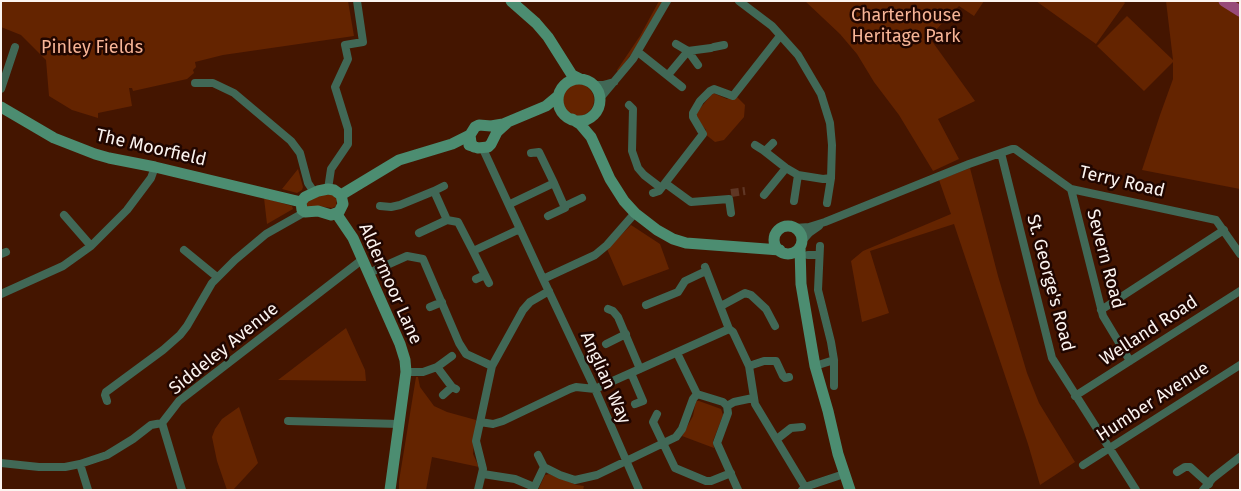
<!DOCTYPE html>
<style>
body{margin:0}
#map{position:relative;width:1241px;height:491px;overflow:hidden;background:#441500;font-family:"Fira Sans",sans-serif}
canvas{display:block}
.frame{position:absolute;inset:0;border:2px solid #fbf3ef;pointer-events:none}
</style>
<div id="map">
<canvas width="1241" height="491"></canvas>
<div class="frame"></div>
</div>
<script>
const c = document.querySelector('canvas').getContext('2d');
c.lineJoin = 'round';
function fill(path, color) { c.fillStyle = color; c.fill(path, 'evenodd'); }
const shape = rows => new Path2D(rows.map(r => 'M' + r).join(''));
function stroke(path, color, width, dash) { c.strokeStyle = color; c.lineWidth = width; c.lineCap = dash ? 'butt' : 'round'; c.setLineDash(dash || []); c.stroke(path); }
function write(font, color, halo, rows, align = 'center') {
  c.font = font + ' "Fira Sans",sans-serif'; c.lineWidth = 5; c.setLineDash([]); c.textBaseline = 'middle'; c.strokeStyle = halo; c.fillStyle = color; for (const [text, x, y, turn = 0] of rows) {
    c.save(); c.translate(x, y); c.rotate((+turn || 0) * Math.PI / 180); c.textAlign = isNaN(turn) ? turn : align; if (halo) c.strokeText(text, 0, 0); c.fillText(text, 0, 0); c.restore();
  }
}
fill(shape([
 [1,1,348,1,354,36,223,55,195,62,196,67,193,70,194,73,187,79,133,91,132,88,129,88,132,106,98,113,98,118,72,110,49,96,46,60,21,35,1,27],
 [659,1,663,1,635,49,618,72,617,70,640,36],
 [805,1,984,1,974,16,959,6,929,37,975,101,938,119,959,159,933,171,899,115,874,82,857,54,840,34],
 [1036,1,1123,1,1125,3,1096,44],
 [1166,1,1240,1,1240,189,1142,170,1160,115,1173,79,1173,62,1144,91,1097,46,1127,16,1173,60],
 '562 100a16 16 0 1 1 32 0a16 16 0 1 1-32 0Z',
 [713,93,727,99,735,95,745,105,744,117,724,140,715,142,705,134,706,130,696,118,696,113],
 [970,168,998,276,1027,373,1039,403,1075,462,1040,485,1028,444,954,224,870,251,889,313,862,322,851,261,863,251,951,214,939,180],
 [298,169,303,187,302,190,297,193,282,189],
 [325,194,334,194,337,198,336,206,332,208,318,206,307,207,306,201],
 [264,198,292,206,293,209,267,224],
 [631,225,660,244,669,269,623,286,607,249],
 [346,328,365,370,366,381,278,380],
 [416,377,418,377,420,387,434,406,447,412,476,420,473,454,479,467,432,457,426,490,399,490,399,481],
 [696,401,699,401,721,409,723,415,713,441,714,448,682,436,693,416],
 [239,407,258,463,233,490,227,490,217,461,212,437,215,429,222,419],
 [549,474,577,485,584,486,583,490,538,490,545,475]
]), '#642400');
stroke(shape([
 [1224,1,1240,11]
]), '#974a79', 11);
stroke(shape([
 [731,193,745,191]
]), '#5f3624', 8, [8, 4]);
stroke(shape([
 [739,1,772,26,798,55,821,94,830,123,832,145,831,178,827,203],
 [676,44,688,51,698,65],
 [714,47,724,45],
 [638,52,682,87],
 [668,75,688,51,711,48],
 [195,83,213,83,234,93,291,141,300,153,308,183,314,192],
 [593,85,603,85,614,82],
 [1,89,15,47],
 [599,101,602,96,633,59,667,1],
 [629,105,633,109,632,151,638,168,644,175,661,188],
 [755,145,763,150,786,168,798,175,823,179,831,178],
 [483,149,543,279,595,255,607,245,635,213],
 [765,151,773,143],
 [1001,153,1052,358,1136,490],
 [665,183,691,202,729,199,731,213],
 [328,189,331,169,348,144,348,129,335,87,348,59,345,45,363,42,357,1],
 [1071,189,1103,316,1130,361],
 [434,191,444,186],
 [653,193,659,191,703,134,693,117,693,113,700,101,710,91,714,89,733,96,780,36],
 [764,195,786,168],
 [794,201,798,175],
 [510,204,554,183,539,152,531,153],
 [380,206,391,207,400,205,434,191,447,220,458,222,473,251],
 [565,206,582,198],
 [64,215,91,246],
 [548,216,565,208,554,183],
 [795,228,809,227,825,222,969,164,1012,149,1015,149,1071,189,1216,220,1240,254],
 [419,233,447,220],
 [802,241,809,233,819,226],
 [820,246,818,290,831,342,834,360,834,386],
 [184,250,217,277],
 [1,254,6,252],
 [808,255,819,255],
 [705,267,729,329,733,332,749,366,755,404,805,487],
 [369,273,407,256,423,259,459,343,466,354,492,366],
 [476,279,485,275],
 [543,279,595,389,639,490],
 [489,283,473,251,520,229],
 [1,294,63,266,91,246,127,210,151,178,155,167],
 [646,305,678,292,685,281,706,271],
 [721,306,745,293,751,295,766,309,775,326],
 [430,307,442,302],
 [608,309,613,311,618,317,640,369],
 [1101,310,1224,230],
 [606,344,626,334],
 [677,353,697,394,723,402,727,406,728,413,717,443,738,490],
 [749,366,764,361,776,361,783,376,785,378,789,377],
 [815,366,834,360],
 [437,367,452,387,456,389],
 [406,372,423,372,437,367,452,356],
 [631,373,643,401,635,404],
 [443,395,452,387],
 [1075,396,1240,291],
 [107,401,105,395,106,392,163,350,180,335,187,326,212,283,235,260,266,234,305,212],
 [727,406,734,402,753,398],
 [657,414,653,422,675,468,706,481,711,481,731,473],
 [288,421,399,424],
 [480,422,493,424,503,421,570,389,576,387,595,389,729,329],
 [162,423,179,401,363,259],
 [162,423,182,490],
 [777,439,791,428,802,427],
 [538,455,544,467,560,475,575,480,597,475,676,437,682,429,693,399,697,394],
 [1,463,39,467,65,467,80,464,107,455,133,439,151,425,162,423],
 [80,464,88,490],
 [1083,465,1240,365],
 [1177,472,1185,467,1190,467,1209,484],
 [483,474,515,479,534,487],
 [478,490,483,469,476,441,492,366,523,310,530,302,549,291],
 [533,490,544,467],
 [802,490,805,487,844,474],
 [1203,490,1213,478,1240,457]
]), '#416856', 8);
stroke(shape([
 [511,1,536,23,548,37,572,75,580,79],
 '558 100a21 21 0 1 1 42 0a21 21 0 1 1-42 0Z',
 [1,107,54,138,95,154,109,158,155,167,301,202],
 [572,119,580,124,591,137,610,179,624,201,635,213,657,230,673,239,686,243,780,250],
 [469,145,478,148,488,147,491,144,497,132,507,123],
 [474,147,471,143,470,135,475,127,479,125,491,126,503,124,546,106,558,96],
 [328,189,334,190,341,195,343,204,339,212,331,215,318,211,305,212,302,210,301,202,305,197,318,191,328,189],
 [341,195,399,160,452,144,470,135],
 [336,213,353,238,400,344,405,360,406,372,390,490],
 '774 240a14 14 0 1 1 28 0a14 14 0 1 1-28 0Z',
 [800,247,801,284,815,366,828,411,838,454,850,490]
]), '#4c8d71', 11);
write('18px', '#f7b496', '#200600', [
 ["Charterhouse",906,16],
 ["Heritage Park",906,37],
 ["Pinley Fields",92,48]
]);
write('18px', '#fbf3ef', '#200600', [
 ["The Moorfield",151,148,13],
 ["Terry Road",1122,182,13],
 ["Severn Road",1105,259,75],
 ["St. George's Road",1050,283,75],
 ["Aldermoor Lane",390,284,66],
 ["Welland Road",1149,331,-33],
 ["Siddeley Avenue",224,349,-39],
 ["Anglian Way",605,378,66],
 ["Humber Avenue",1153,402,-33]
]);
</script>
